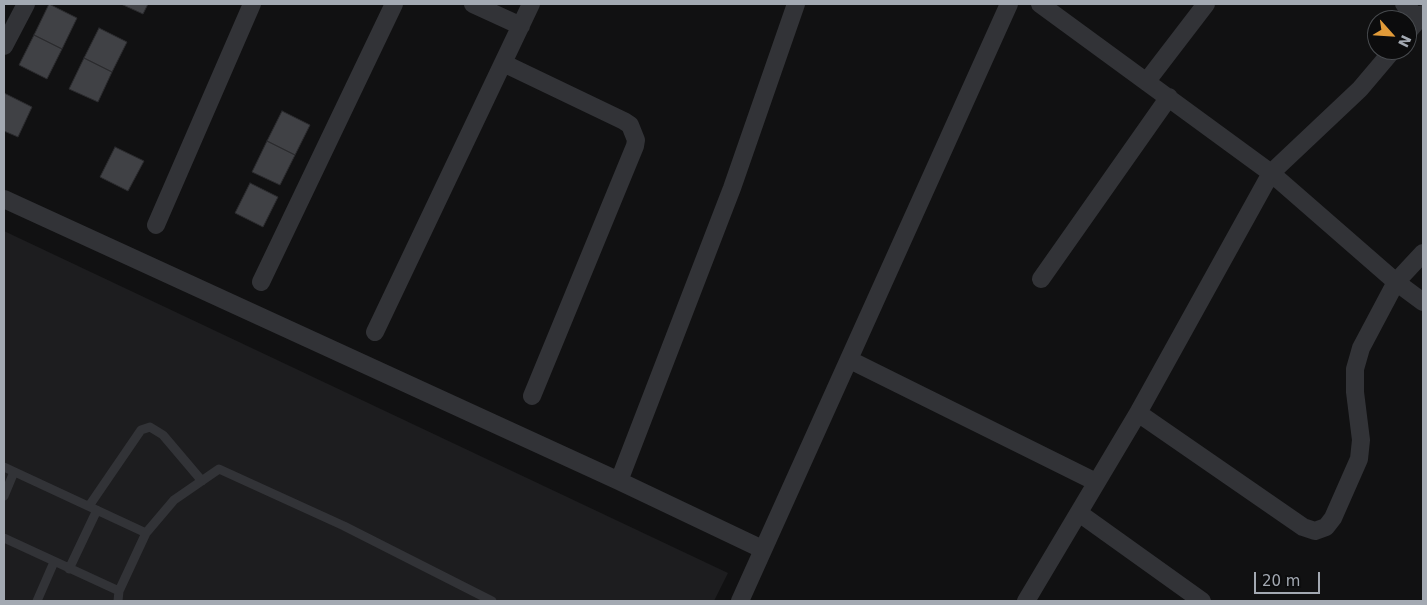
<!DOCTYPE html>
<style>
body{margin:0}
#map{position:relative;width:1427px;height:605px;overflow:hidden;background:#111112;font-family:"DejaVu Sans",sans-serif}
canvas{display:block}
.frame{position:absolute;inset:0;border:5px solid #a3a9b2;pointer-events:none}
.north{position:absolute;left:1367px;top:10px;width:50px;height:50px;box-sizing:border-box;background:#0c0c0d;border:1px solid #484b4f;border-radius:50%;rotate:116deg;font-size:14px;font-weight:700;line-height:20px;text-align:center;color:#a3a9b2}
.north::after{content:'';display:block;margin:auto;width:18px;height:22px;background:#e29b39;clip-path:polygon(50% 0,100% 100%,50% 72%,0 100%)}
.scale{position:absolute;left:1254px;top:572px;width:66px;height:22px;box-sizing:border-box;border:2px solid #a3a9b2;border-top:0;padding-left:6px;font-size:15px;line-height:18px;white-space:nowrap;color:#a3a9b2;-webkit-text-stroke:4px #0c0c0d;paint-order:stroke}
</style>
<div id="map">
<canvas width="1427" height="605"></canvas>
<div class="frame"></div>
<div class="north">N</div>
<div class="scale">20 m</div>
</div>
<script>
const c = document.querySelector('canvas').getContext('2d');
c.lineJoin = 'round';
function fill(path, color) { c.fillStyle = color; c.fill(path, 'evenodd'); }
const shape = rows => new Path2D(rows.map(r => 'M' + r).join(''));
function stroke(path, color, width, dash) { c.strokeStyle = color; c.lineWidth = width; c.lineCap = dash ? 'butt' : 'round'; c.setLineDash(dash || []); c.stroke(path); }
fill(shape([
 [4,231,728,573,714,601,4,601]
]), '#1d1d1f');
const building = shape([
 [49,4,77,18,62,49,34,35,49,4],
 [121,4,148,4,143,14,121,4],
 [99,28,127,42,112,72,84,58,99,28],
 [34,35,62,49,47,79,19,65,34,35],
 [84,58,112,72,98,102,69,89,84,58],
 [4,93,32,107,18,137,4,131,4,93],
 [282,111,310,125,295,155,267,141,282,111],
 [267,141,295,155,280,185,252,172,267,141],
 [115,147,144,161,128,191,100,177,115,147],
 [250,183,278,197,263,227,235,213,250,183]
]);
fill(building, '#404145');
stroke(building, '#2b2b2e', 1);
stroke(shape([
 [4,467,146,533],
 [4,496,14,472],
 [89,506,141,430,150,427,163,435,202,481],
 [4,538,119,591],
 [69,569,97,510],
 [37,601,54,562],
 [118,601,119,591,146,533,174,500,219,469,344,526,492,601]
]), '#323337', 9);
stroke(shape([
 [473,4,521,26],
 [1040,4,1271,173,1396,282,1423,302],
 [1404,4,1419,19],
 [1407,33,1423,14],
 [4,46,26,4],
 [503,63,624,121,630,125,636,140,635,146,532,396],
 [1147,81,1206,4],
 [4,199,619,481,762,549],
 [156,225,252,4],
 [1041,279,1169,97],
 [261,282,394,4],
 [375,332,531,4],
 [850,360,1096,482],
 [1138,413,1303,527,1315,531,1326,527,1333,518,1359,459,1361,440,1355,392,1355,369,1361,348,1396,282,1423,253],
 [619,481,732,188,796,4],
 [1079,513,1202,601],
 [740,601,1009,4],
 [1026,601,1138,413,1271,173,1360,89,1393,50]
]), '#323337', 18);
</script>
